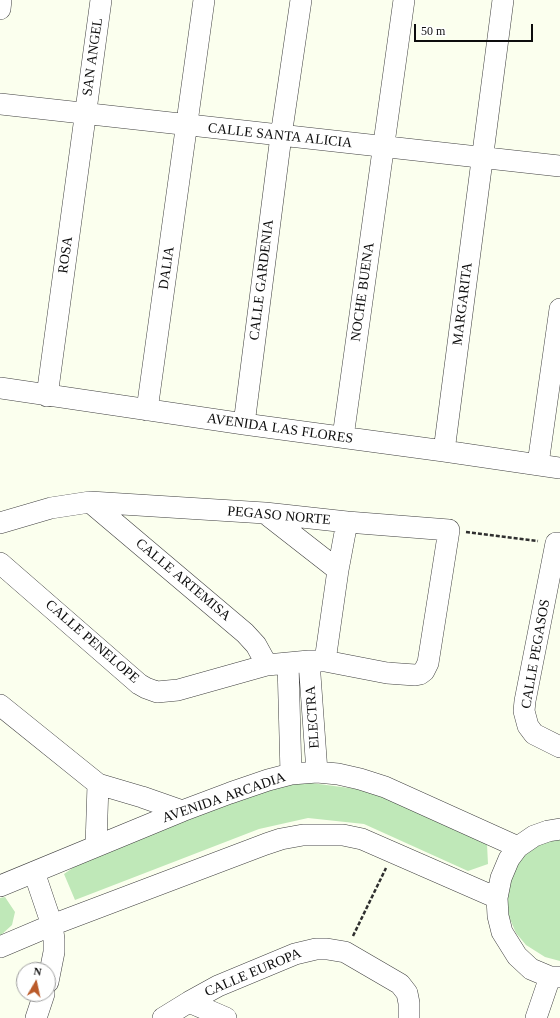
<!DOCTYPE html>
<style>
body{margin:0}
#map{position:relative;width:560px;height:1018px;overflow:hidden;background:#fbffee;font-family:Georgia,serif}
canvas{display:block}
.north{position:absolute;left:16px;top:962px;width:40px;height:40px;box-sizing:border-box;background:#fff;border:1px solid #9e9e9e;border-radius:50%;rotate:9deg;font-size:11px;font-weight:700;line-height:16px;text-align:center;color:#0d0d0d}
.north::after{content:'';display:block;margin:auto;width:14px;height:18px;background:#ba5a29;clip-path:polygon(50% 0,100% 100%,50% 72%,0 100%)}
.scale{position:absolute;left:414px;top:24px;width:119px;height:18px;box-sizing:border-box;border:2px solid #0d0d0d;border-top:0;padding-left:5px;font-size:12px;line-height:14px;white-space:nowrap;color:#0d0d0d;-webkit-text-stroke:3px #fff;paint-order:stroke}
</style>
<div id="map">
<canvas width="560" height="1018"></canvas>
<div class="north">N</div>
<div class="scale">50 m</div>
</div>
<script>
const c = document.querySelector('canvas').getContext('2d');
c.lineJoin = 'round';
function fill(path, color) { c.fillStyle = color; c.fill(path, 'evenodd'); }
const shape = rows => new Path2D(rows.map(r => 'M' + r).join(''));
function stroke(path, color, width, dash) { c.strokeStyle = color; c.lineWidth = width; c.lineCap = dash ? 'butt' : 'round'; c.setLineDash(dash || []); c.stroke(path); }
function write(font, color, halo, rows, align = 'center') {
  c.font = font + ' Georgia,serif'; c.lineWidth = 4; c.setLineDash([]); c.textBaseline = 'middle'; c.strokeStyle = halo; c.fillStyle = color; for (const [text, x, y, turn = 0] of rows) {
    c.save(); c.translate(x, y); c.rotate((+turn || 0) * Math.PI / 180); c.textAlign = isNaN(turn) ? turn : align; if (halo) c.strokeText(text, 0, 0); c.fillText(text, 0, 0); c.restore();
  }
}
fill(shape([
 [296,781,372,791,487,844,488,864,468,871,364,824,308,818,259,829,75,900,64,874,88,857,157,829],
 [560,835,560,961,545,957,526,945,516,933,507,912,506,890,513,868,526,850],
 [5,897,15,912,12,925,0,936,0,898]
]), '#bfe8b8');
const minor = shape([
 [0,9,1,0],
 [0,104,560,166],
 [0,388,244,424,444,451,560,468],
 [47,396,101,0],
 [147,410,204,0],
 [244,424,281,136,301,0],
 [343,437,404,0],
 [444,451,503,0],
 [538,464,560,309],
 [90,502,245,633,256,645,267,665],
 [265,513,338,570],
 [0,523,51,508,90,502,265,513,347,522,449,530,428,663,424,671,420,674,415,675,387,673,325,661,309,661,267,665,178,690,157,692,146,688,139,684,0,563],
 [560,543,556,543,525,701,524,711,528,726,534,734,560,747],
 [309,661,317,772],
 [325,661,338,570,347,522],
 [288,663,291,774],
 [0,705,98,784,142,797,182,811],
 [560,829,548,831,534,836,518,847,509,859,501,878,497,898,498,916,502,932,517,956,531,969,550,977,560,977],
 [96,846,98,784],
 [34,872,52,925,54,939,54,952,48,982],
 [0,886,182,811,230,793,268,780,291,774,317,772,338,774,360,779,385,787,518,847],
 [0,947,52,925,266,844,281,839,303,835,343,835,362,839,497,898],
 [189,1002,226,1018],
 [36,1018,44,994],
 [163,1018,189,1002,218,986,295,954,316,949,327,949,345,952,400,984,407,993,409,1003,409,1018],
 [536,1018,550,977]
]);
stroke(minor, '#404040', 22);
stroke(shape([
 [466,532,538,541],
 [353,936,386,868]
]), '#2f2f2f', 2.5, [4, 2]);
stroke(minor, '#fff', 21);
write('14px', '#0d0d0d', '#fff', [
 ["SAN ANGEL",93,57,-82],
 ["CALLE SANTA ALICIA",280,136,6],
 ["ROSA",66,255,-82],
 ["DALIA",167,268,-82],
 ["CALLE GARDENIA",262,280,-83],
 ["NOCHE BUENA",363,292,-82],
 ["MARGARITA",463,304,-83],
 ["AVENIDA LAS FLORES",280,429,8],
 ["PEGASO NORTE",279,516,5],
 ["CALLE ARTEMISA",183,580,40],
 ["CALLE PENELOPE",92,642,41],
 ["CALLE PEGASOS",536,654,-80],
 ["ELECTRA",313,717,-94],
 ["AVENIDA ARCADIA",224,798,-19],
 ["CALLE EUROPA",253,973,-23]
]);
</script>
